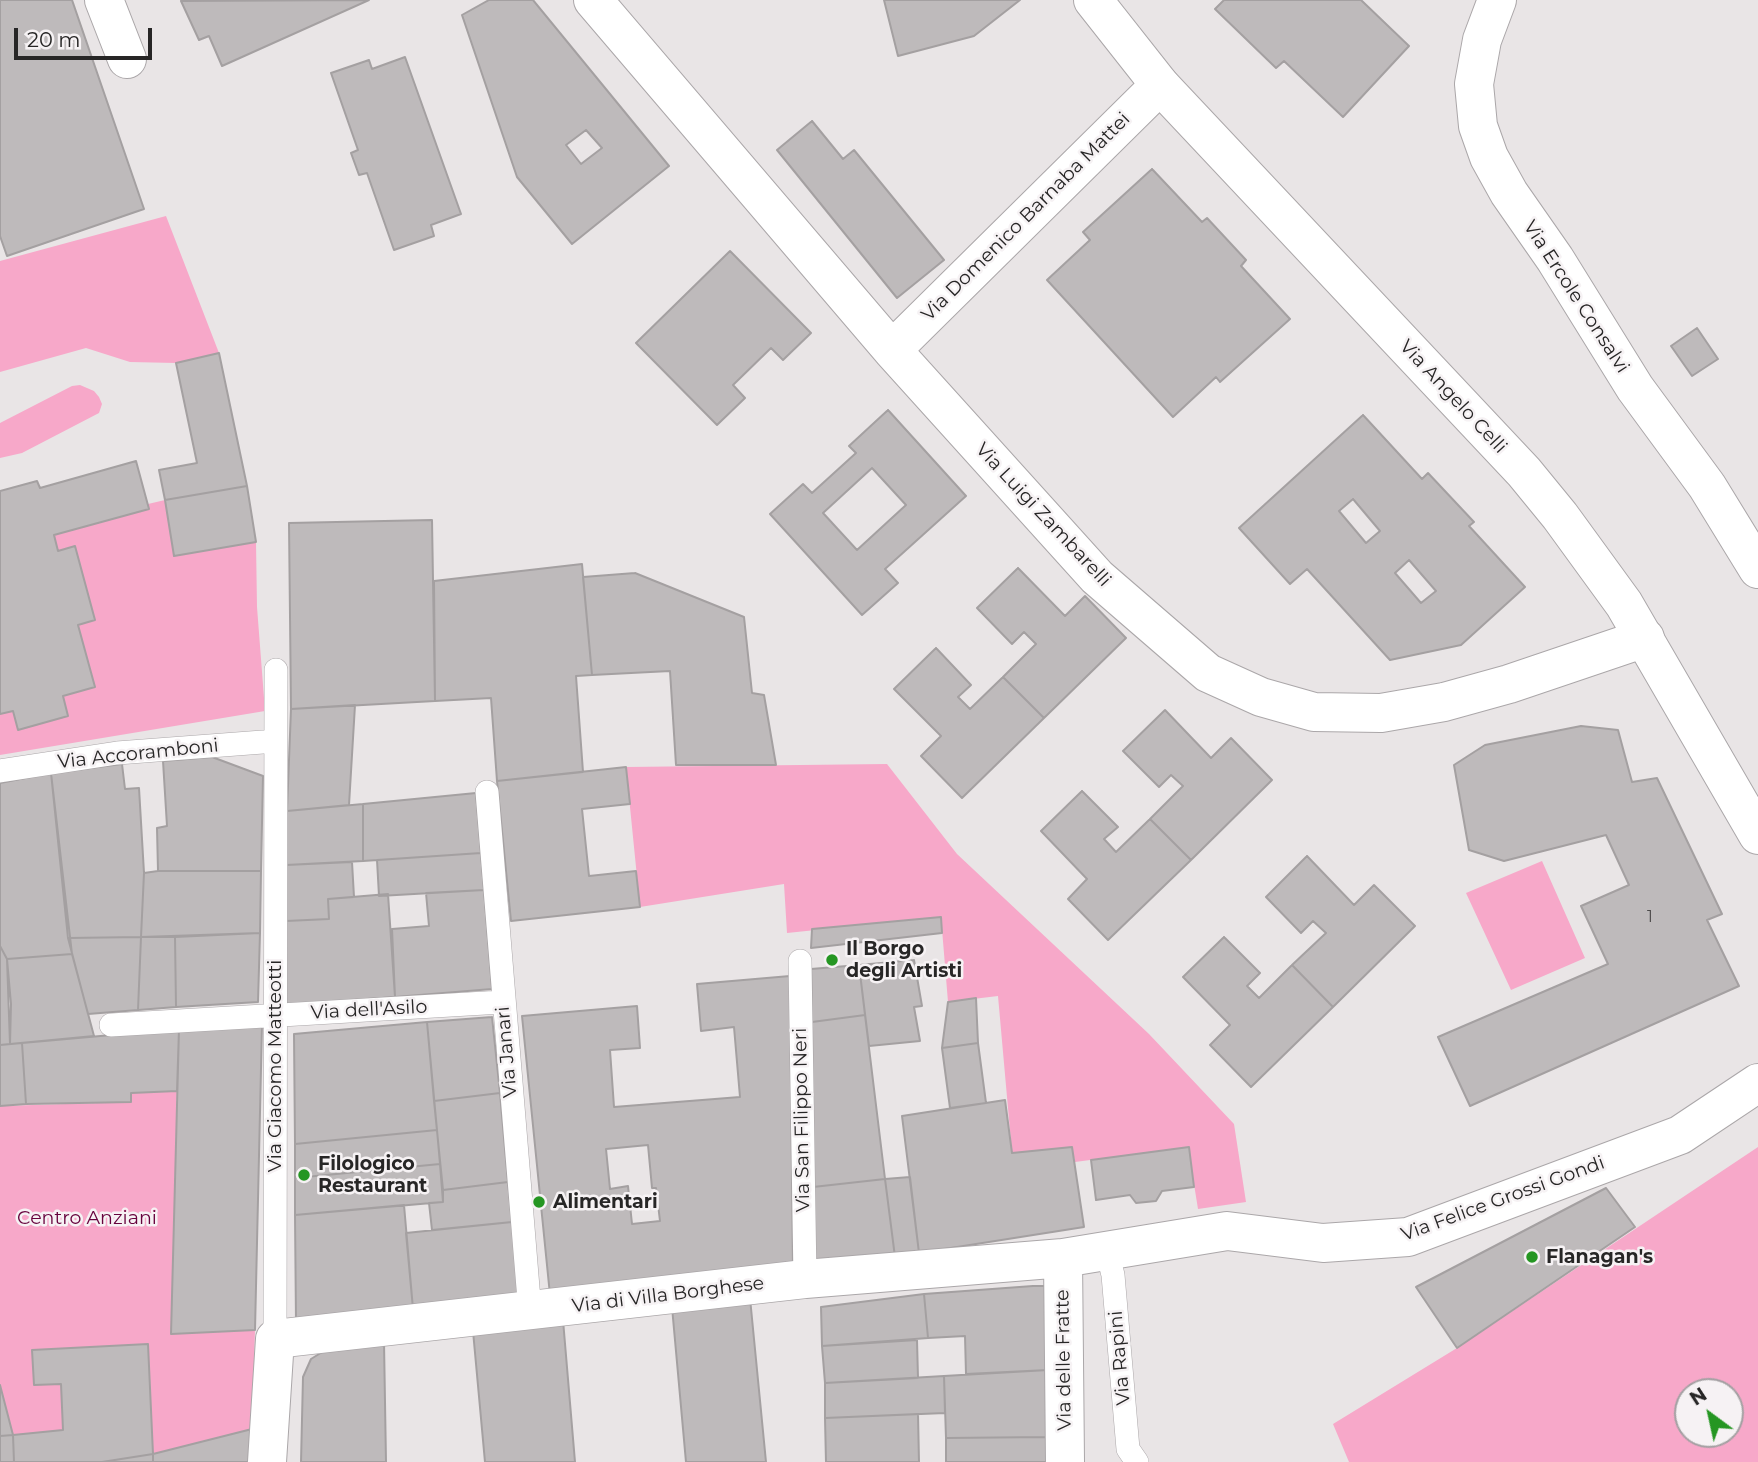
<!DOCTYPE html>
<style>
body{margin:0}
#map{position:relative;width:1758px;height:1462px;overflow:hidden;background:#e9e5e6;font-family:Montserrat,sans-serif}
canvas{display:block}
.north{position:absolute;left:1674px;top:1378px;width:70px;height:70px;box-sizing:border-box;background:#f6f2f4;border:2px solid #a3a0a2;border-radius:50%;rotate:327deg;font-size:19px;font-weight:700;line-height:28px;text-align:center;color:#272626}
.north::after{content:'';display:block;margin:auto;width:24px;height:32px;background:#259622;clip-path:polygon(50% 0,100% 100%,50% 72%,0 100%)}
.scale{position:absolute;left:14px;top:28px;width:138px;height:32px;box-sizing:border-box;border:4px solid #272626;border-top:0;padding-left:9px;font-size:21px;line-height:24px;white-space:nowrap;color:#272626;-webkit-text-stroke:5px #f6f2f4;paint-order:stroke}
</style>
<div id="map">
<canvas width="1758" height="1462"></canvas>
<div class="north">N</div>
<div class="scale">20 m</div>
</div>
<script>
const c = document.querySelector('canvas').getContext('2d');
c.lineJoin = 'round';
function fill(path, color) { c.fillStyle = color; c.fill(path, 'evenodd'); }
const shape = rows => new Path2D(rows.map(r => 'M' + r).join(''));
function stroke(path, color, width, dash) { c.strokeStyle = color; c.lineWidth = width; c.lineCap = dash ? 'butt' : 'round'; c.setLineDash(dash || []); c.stroke(path); }
function write(font, color, halo, rows, align = 'center') {
  c.font = font + ' Montserrat,sans-serif'; c.lineWidth = 5; c.setLineDash([]); c.textBaseline = 'middle'; c.strokeStyle = halo; c.fillStyle = color; for (const [text, x, y, turn = 0] of rows) {
    c.save(); c.translate(x, y); c.rotate((+turn || 0) * Math.PI / 180); c.textAlign = isNaN(turn) ? turn : align; if (halo) c.strokeText(text, 0, 0); c.fillText(text, 0, 0); c.restore();
  }
}
fill(shape([
 [166,216,219,353,176,363,130,362,86,348,0,372,0,261],
 [80,385,94,391,99,397,102,404,99,413,22,453,0,458,0,423,72,386],
 [165,500,174,556,256,542,257,607,265,711,0,755,0,714,95,687,78,625,94,620,74,546,58,551,54,535,148,509,148,504],
 [887,764,957,854,1149,1034,1234,1124,1246,1202,1198,1209,1188,1147,1075,1162,1072,1147,1012,1153,998,996,948,1002,941,917,787,933,784,884,640,907,626,767],
 [1542,861,1585,958,1511,990,1466,893],
 [177,1091,171,1333,255,1330,252,1429,153,1454,148,1345,32,1350,34,1385,61,1384,63,1430,13,1435,0,1385,0,1106,131,1102,131,1093],
 [1758,1147,1758,1462,1349,1462,1333,1424,1457,1348],
 [1730,1392,1730,1434,1688,1434,1688,1392]
]), '#f7a8c9');
const building = shape([
 [0,0,72,0,144,209,7,256,0,236,0,0],
 [369,0,222,66,209,36,199,40,181,1,369,0],
 [489,0,533,0,669,166,572,244,517,177,462,15,489,0],
 [586,130,602,148,581,164,566,145,586,130],
 [884,0,1020,0,974,36,898,56,884,0],
 [1224,0,1361,0,1409,46,1343,117,1284,61,1276,68,1215,9,1224,0],
 [405,57,461,214,431,225,434,236,394,250,367,173,359,175,351,153,358,150,331,73,369,60,372,69,405,57],
 [812,121,843,159,854,150,944,260,897,298,777,150,812,121],
 [1152,169,1202,222,1207,218,1246,260,1241,266,1290,319,1220,382,1216,377,1173,417,1047,280,1090,240,1083,232,1152,169],
 [730,251,811,333,783,360,771,348,733,385,745,398,717,425,636,343,730,251],
 [1697,328,1718,359,1692,376,1671,346,1697,328],
 [219,353,247,486,165,500,159,470,197,463,176,363,219,353],
 [888,410,966,496,885,569,898,583,862,615,770,514,803,484,812,493,856,453,849,446,888,410],
 [872,468,906,505,857,550,823,513,872,468],
 [1363,415,1422,479,1428,473,1474,522,1469,526,1525,587,1461,645,1390,660,1307,569,1290,584,1239,528,1363,415],
 [1353,499,1380,531,1366,543,1339,511,1353,499],
 [1409,560,1436,591,1421,603,1395,573,1409,560],
 [136,461,149,509,54,535,58,551,75,546,95,620,78,625,95,687,63,696,68,716,18,730,13,711,0,714,0,491,37,481,40,488,136,461],
 [247,486,256,542,174,556,165,500,247,486],
 [432,520,435,701,291,709,289,523,432,520],
 [582,564,592,675,576,676,583,772,497,781,491,698,435,701,434,581,582,564],
 [1018,568,1065,616,1085,596,1126,638,1044,718,1003,677,1036,644,1024,632,1012,644,977,608,1018,568],
 [635,573,744,617,752,693,764,695,776,765,676,765,670,671,592,675,583,577,635,573],
 [936,648,971,685,958,697,970,709,1003,677,1044,718,962,798,921,756,941,736,894,689,936,648],
 [355,705,349,805,287,811,291,709,355,705],
 [1165,710,1211,758,1231,738,1272,780,1191,860,1150,819,1183,786,1171,775,1159,787,1123,751,1165,710],
 [1581,726,1618,730,1632,782,1657,778,1722,914,1707,920,1739,986,1470,1106,1438,1037,1608,964,1581,906,1629,885,1606,835,1504,861,1469,850,1454,765,1485,745,1581,726],
 [212,757,263,776,261,871,158,871,157,828,167,826,163,761,212,757],
 [122,764,125,789,139,788,144,873,141,937,68,938,51,773,122,764],
 [626,767,630,804,582,809,589,876,636,871,640,907,511,921,497,781,626,767],
 [51,773,72,954,7,959,0,946,0,783,51,773],
 [1082,791,1118,827,1104,839,1116,852,1150,819,1191,860,1108,940,1068,899,1087,879,1041,831,1082,791],
 [476,793,481,853,363,861,363,804,476,793],
 [363,804,363,861,286,865,287,811,363,804],
 [481,853,484,890,379,896,377,860,481,853],
 [1307,856,1354,905,1374,885,1415,926,1333,1007,1292,965,1326,933,1313,921,1301,933,1266,897,1307,856],
 [352,862,354,897,328,899,329,919,286,921,286,865,352,862],
 [158,871,261,871,260,933,141,937,144,873,158,871],
 [484,890,492,989,395,997,392,929,429,926,426,893,484,890],
 [388,894,395,997,286,1005,286,921,329,919,328,899,388,894],
 [941,917,942,933,811,948,812,929,941,917],
 [260,933,258,1002,176,1007,175,937,260,933],
 [141,937,138,1010,88,1014,68,938,141,937],
 [141,937,175,937,176,1007,138,1010,141,937],
 [1224,937,1260,973,1247,986,1259,998,1292,965,1333,1007,1251,1087,1210,1045,1230,1025,1183,977,1224,937],
 [0,946,7,959,11,1004,10,1044,0,1045,0,946],
 [72,954,94,1036,10,1044,7,959,72,954],
 [914,960,922,1006,914,1007,920,1041,869,1046,859,965,914,960],
 [859,965,865,1015,812,1022,811,969,859,965],
 [790,976,793,1270,550,1295,522,1016,637,1006,640,1048,610,1050,614,1107,740,1097,734,1027,701,1031,697,984,790,976],
 [648,1145,652,1188,656,1188,660,1221,632,1224,628,1186,610,1189,606,1149,648,1145],
 [976,998,978,1043,942,1048,948,1002,976,998],
 [865,1015,885,1179,813,1187,812,1022,865,1015],
 [492,1017,500,1093,434,1101,427,1022,492,1017],
 [427,1022,437,1130,295,1144,294,1034,427,1022],
 [262,1025,255,1330,171,1334,179,1029,262,1025],
 [179,1029,177,1091,131,1093,131,1102,26,1104,22,1043,179,1029],
 [22,1043,26,1104,0,1106,0,1045,22,1043],
 [978,1043,986,1103,950,1108,942,1048,978,1043],
 [500,1093,508,1182,443,1190,434,1101,500,1093],
 [1005,1100,1012,1153,1072,1147,1084,1227,919,1253,902,1116,1005,1100],
 [437,1130,440,1164,295,1178,295,1144,437,1130],
 [1189,1147,1194,1187,1162,1191,1156,1201,1136,1203,1130,1195,1096,1200,1091,1160,1189,1147],
 [440,1164,443,1202,295,1215,295,1178,440,1164],
 [910,1177,919,1253,895,1257,885,1179,910,1177],
 [885,1179,895,1257,814,1268,813,1187,885,1179],
 [508,1182,512,1222,432,1230,429,1203,443,1202,443,1190,508,1182],
 [1606,1188,1635,1227,1457,1348,1416,1287,1606,1188],
 [404,1205,413,1309,296,1322,295,1215,404,1205],
 [512,1222,520,1293,413,1309,406,1233,512,1222],
 [1033,1286,1047,1286,1048,1370,966,1374,965,1336,928,1338,924,1294,1033,1286],
 [924,1294,928,1338,822,1346,821,1307,924,1294],
 [750,1298,766,1462,686,1462,672,1307,750,1298],
 [563,1320,575,1462,485,1462,473,1331,563,1320],
 [917,1340,918,1378,825,1383,822,1346,917,1340],
 [384,1342,386,1462,301,1462,303,1377,311,1359,327,1349,384,1342],
 [148,1344,153,1454,102,1462,14,1462,13,1435,63,1430,61,1384,34,1385,32,1350,148,1344],
 [1048,1370,1047,1437,946,1438,944,1376,1048,1370],
 [944,1376,945,1413,825,1418,825,1383,944,1376],
 [0,1385,13,1435,0,1436,0,1385],
 [918,1414,919,1462,826,1462,825,1418,918,1414],
 [252,1429,250,1462,153,1462,153,1454,252,1429],
 [13,1435,14,1462,0,1462,0,1436,13,1435],
 [1047,1437,1047,1462,946,1462,946,1438,1047,1437],
 [153,1454,153,1462,102,1462,153,1454]
]);
fill(building, '#bebabb');
stroke(building, '#a4a0a1', 2);
const lane = shape([
 [0,771,117,753,276,741],
 [487,792,530,1312],
 [800,961,805,1279],
 [111,1025,502,1002],
 [1107,1251,1113,1275,1128,1449,1137,1462],
 [275,1339,276,670]
]);
const street = shape([
 [104,0,127,59],
 [593,0,892,350,1097,577,1208,673,1261,697,1314,712,1381,713,1444,702,1509,684,1645,638],
 [1497,0,1482,40,1474,84,1478,126,1489,157,1509,193,1555,259,1635,388,1707,486,1758,569],
 [892,350,1160,85],
 [1063,1258,1065,1462],
 [267,1462,275,1339,805,1279,1063,1258,1227,1231,1323,1243,1408,1237,1680,1135,1758,1083]
]);
const secondary = shape([
 [1093,0,1160,85,1524,472,1560,516,1624,604,1758,835]
]);
stroke(lane, '#aba7a9', 24);
stroke(street, '#aba7a9', 40);
stroke(secondary, '#aba7a9', 40);
stroke(lane, '#fff', 23);
stroke(street, '#fff', 38);
stroke(secondary, '#fff', 38);
for (const [x, y, r, color] of [
 [832,960,7,"#259622"],
 [304,1175,7,"#259622"],
 [539,1202,7,"#259622"],
 [1532,1257,7,"#259622"]
]) { const dot = new Path2D(); dot.arc(x, y, r, 0, 2 * Math.PI); c.fillStyle = color; c.fill(dot); stroke(dot, '#f6f2f4', 2.5); }
write('16px', '#4d4b4b', null, [
 ["1",1650,917]
]);
write('19px', '#272626', '#f6f2f4', [
 ["Via Domenico Barnaba Mattei",1026,217,-45],
 ["Via Ercole Consalvi",1576,297,57],
 ["Via Angelo Celli",1453,397,47],
 ["Via Luigi Zambarelli",1043,515,47],
 ["Via Accoramboni",138,754,-6],
 ["Via dell'Asilo",369,1010,-3],
 ["Via Janari",507,1052,-95],
 ["Via Giacomo Matteotti",275,1066,-90],
 ["Via San Filippo Neri",802,1120,-91],
 ["Via Felice Grossi Gondi",1503,1199,-20],
 ["Via di Villa Borghese",668,1295,-7],
 ["Via Rapini",1120,1358,-95],
 ["Via delle Fratte",1064,1360,-91]
]);
write('bold 19px', '#272626', '#f6f2f4', [
 ["Il Borgo",846,949],
 ["degli Artisti",846,971],
 ["Filologico",318,1164],
 ["Restaurant",318,1186],
 ["Alimentari",553,1202],
 ["Flanagan's",1546,1257]
], 'left');
write('19px', '#66023d', '#f6f2f4', [
 ["Centro Anziani",87,1218]
]);
</script>
